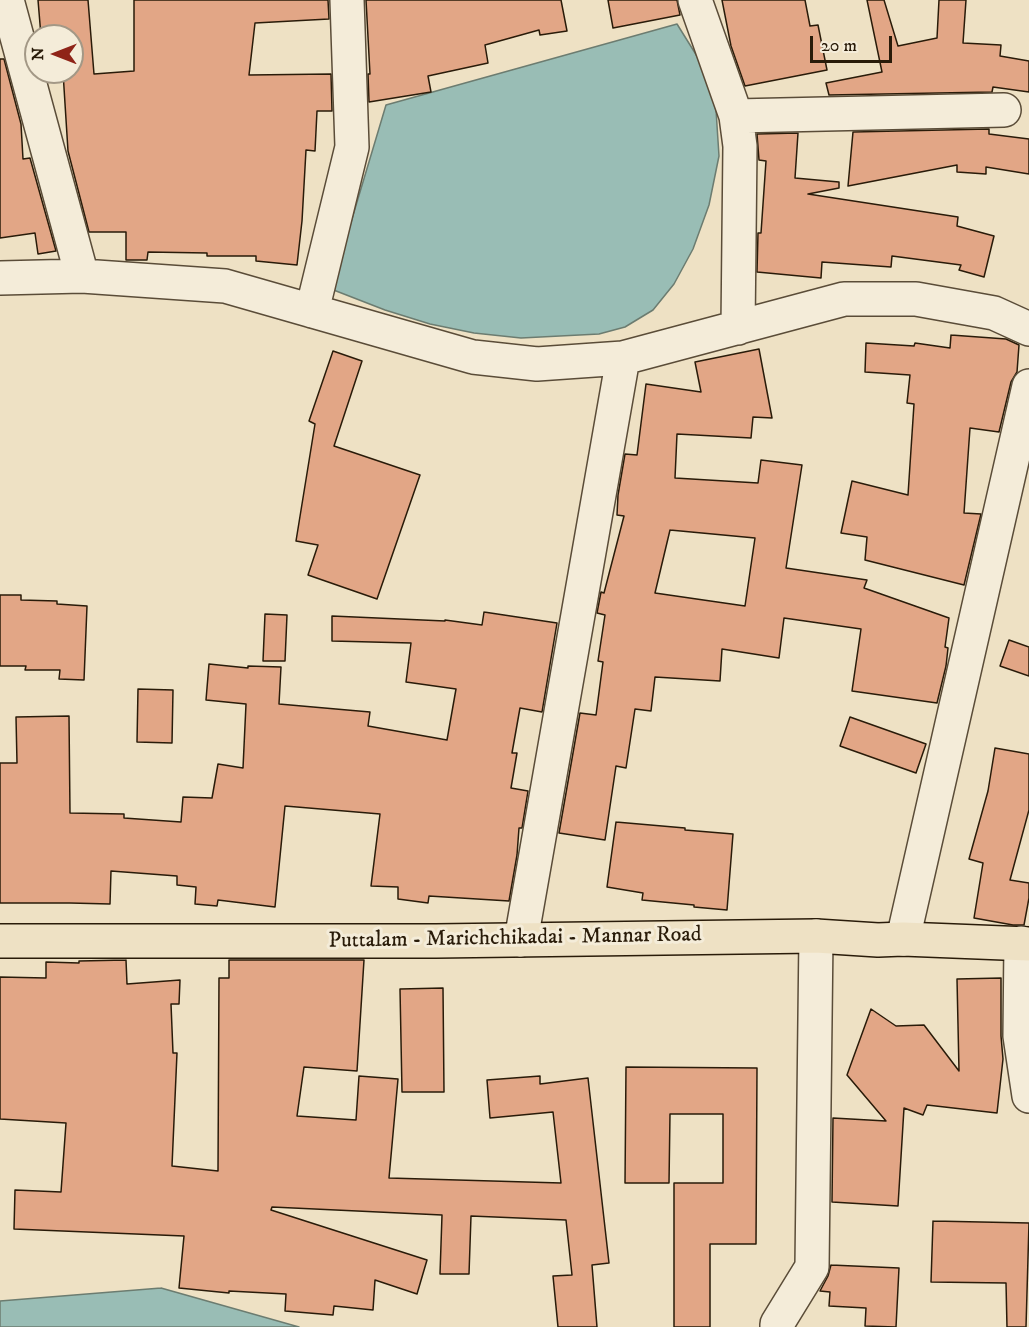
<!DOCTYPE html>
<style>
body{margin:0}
#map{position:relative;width:1029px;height:1327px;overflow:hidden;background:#eee1c4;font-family:"IM FELL DW Pica",serif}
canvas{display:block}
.north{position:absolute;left:24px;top:24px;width:60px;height:60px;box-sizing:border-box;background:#f4ecd9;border:2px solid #a39886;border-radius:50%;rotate:270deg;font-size:16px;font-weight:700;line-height:24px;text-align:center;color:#291b09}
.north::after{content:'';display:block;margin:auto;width:21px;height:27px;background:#8f2418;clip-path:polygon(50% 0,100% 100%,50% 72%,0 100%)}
.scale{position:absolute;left:810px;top:36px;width:82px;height:27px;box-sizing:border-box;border:3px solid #291b09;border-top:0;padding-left:8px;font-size:18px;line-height:21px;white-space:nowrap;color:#291b09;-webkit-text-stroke:4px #f4ecd9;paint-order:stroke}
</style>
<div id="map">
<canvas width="1029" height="1327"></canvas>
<div class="north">N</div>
<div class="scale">20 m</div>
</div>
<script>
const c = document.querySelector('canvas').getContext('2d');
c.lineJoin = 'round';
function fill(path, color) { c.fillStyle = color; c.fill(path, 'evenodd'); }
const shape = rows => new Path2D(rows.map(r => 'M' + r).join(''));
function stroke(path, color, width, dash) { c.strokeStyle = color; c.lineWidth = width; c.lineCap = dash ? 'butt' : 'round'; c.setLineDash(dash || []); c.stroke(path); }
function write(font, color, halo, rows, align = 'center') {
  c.font = font + ' "IM FELL DW Pica",serif'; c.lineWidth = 6; c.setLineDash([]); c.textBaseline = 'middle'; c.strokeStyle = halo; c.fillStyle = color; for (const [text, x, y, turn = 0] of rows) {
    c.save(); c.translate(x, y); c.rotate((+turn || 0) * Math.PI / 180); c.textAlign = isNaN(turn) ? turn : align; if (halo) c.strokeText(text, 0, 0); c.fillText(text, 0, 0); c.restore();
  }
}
const water = shape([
 [677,24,705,69,716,110,719,156,709,205,693,249,674,284,653,310,625,327,599,334,521,338,474,333,430,324,385,310,331,289,386,105,677,24],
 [161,1288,299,1327,0,1327,0,1301,161,1288]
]);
fill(water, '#99bdb5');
stroke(water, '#6c7c70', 1.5);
const building = shape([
 [38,0,88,0,94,74,134,71,134,0,328,0,329,19,255,23,249,75,331,74,332,111,317,111,315,151,306,150,302,221,297,265,256,261,256,256,207,256,207,253,148,252,147,260,126,260,126,232,89,232,68,151,63,72,72,72,72,36,41,36,38,0],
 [366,0,561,0,567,31,540,35,539,30,485,45,488,63,428,76,431,92,369,102,368,74,370,74,366,0],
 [608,0,677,0,680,15,613,28,608,0],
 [722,0,805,0,810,26,818,25,827,70,745,86,731,46,722,0],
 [867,0,884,0,898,46,937,38,939,0,966,0,963,43,1001,45,1000,56,1029,61,1029,92,993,87,992,92,829,95,826,83,882,72,867,0],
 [0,59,4,59,21,124,23,159,30,158,56,251,38,254,35,233,0,238,0,59],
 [989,129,989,134,1029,139,1029,174,986,167,986,174,957,172,957,165,848,186,853,132,989,129],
 [798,133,795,178,839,182,839,188,808,194,958,217,957,226,994,236,984,277,959,270,961,265,892,256,891,267,822,262,821,278,757,272,758,233,761,233,766,161,759,160,757,134,798,133],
 [951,335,1006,339,1019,345,1017,372,1011,382,999,432,970,428,964,513,981,514,964,585,865,560,867,537,841,533,852,481,908,495,914,404,907,403,910,375,865,372,866,343,914,346,915,343,950,348,951,335],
 [759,349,772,418,753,417,751,438,677,434,675,478,758,483,761,460,802,465,786,568,867,580,864,588,949,618,945,647,948,648,946,666,937,703,852,691,861,629,784,618,779,658,722,649,720,681,655,677,651,711,635,709,626,768,616,766,605,840,559,833,580,713,596,715,603,662,598,661,605,615,597,613,601,592,604,593,624,516,617,515,618,495,625,454,637,455,646,384,701,392,695,362,759,349],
 [670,530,755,538,745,606,655,593,670,530],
 [333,351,362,361,334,446,420,475,377,599,308,575,318,545,296,541,315,424,309,421,333,351],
 [0,595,21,595,21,600,57,601,57,604,87,606,84,680,59,679,60,670,25,670,26,666,0,666,0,595],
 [484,612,557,623,542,712,520,708,512,753,517,753,511,788,528,791,522,828,519,828,517,855,509,901,429,896,428,903,398,899,398,887,371,886,380,814,285,806,275,907,218,900,217,906,195,904,196,887,177,885,177,876,111,871,110,904,70,903,0,903,0,763,17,763,16,717,69,716,70,813,124,814,124,818,181,822,183,797,212,798,218,764,243,768,246,704,206,700,209,664,248,668,248,666,281,667,279,704,370,712,368,726,447,740,456,689,406,682,411,643,332,641,332,616,445,621,445,620,482,625,484,612],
 [265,614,287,615,285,661,263,661,265,614],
 [1009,640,1029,647,1029,676,1000,666,1009,640],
 [138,689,173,690,172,743,137,742,138,689],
 [850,717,926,744,916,773,840,746,850,717],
 [995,748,1029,754,1029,810,1010,880,1029,883,1029,898,1024,925,1013,925,974,918,983,863,969,859,988,791,995,748],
 [616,822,685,828,685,830,733,834,727,910,694,907,694,905,642,900,643,893,607,887,616,822],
 [126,960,127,984,180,980,179,1004,171,1004,173,1053,177,1053,172,1166,218,1171,219,978,229,978,229,960,364,960,357,1071,304,1067,297,1116,356,1120,359,1076,398,1079,389,1178,561,1183,553,1112,490,1118,487,1080,540,1076,540,1084,588,1078,609,1263,592,1265,597,1327,558,1327,553,1276,572,1275,566,1220,471,1216,469,1274,440,1274,442,1215,272,1207,271,1210,427,1260,417,1294,375,1280,373,1310,334,1306,333,1315,285,1311,286,1294,229,1291,229,1293,179,1288,184,1236,14,1229,15,1190,61,1192,66,1123,0,1119,0,977,46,978,46,962,79,963,79,961,126,960],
 [1001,978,1001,1036,1003,1059,997,1113,927,1105,923,1115,904,1108,898,1206,832,1202,833,1118,886,1121,847,1075,871,1009,896,1026,924,1025,959,1071,957,979,1001,978],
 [443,988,444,1092,402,1092,400,989,443,988],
 [626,1067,757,1068,756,1244,710,1244,710,1327,674,1327,674,1183,723,1183,723,1114,670,1114,669,1183,625,1183,626,1067],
 [933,1221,1029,1223,1026,1327,1007,1327,1006,1283,931,1282,933,1221],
 [831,1265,899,1268,896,1327,865,1326,866,1308,829,1306,830,1292,820,1291,828,1276,831,1265]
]);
fill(building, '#e2a686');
stroke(building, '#291b09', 1.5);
const minor = shape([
 [7,0,82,276],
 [695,0,736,116,740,146,738,328],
 [736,116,1004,110],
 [0,278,82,276,225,286,473,357,537,364,623,358,844,299,916,299,994,313,1029,329],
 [312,311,352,147,347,0],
 [903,939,1029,386],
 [521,940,623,358],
 [1021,943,1020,1036,1029,1096],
 [777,1327,777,1324,812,1267,816,936]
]);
const major = shape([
 [0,941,436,941,816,936,878,940,903,939,1029,944]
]);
stroke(minor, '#5a4c38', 36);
stroke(major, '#291b09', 36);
stroke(minor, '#f4ecd9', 33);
stroke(major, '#eee1c4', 33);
write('22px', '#291b09', '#f4ecd9', [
 ["Puttalam - Marichchikadai - Mannar Road",515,939,-1]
]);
</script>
